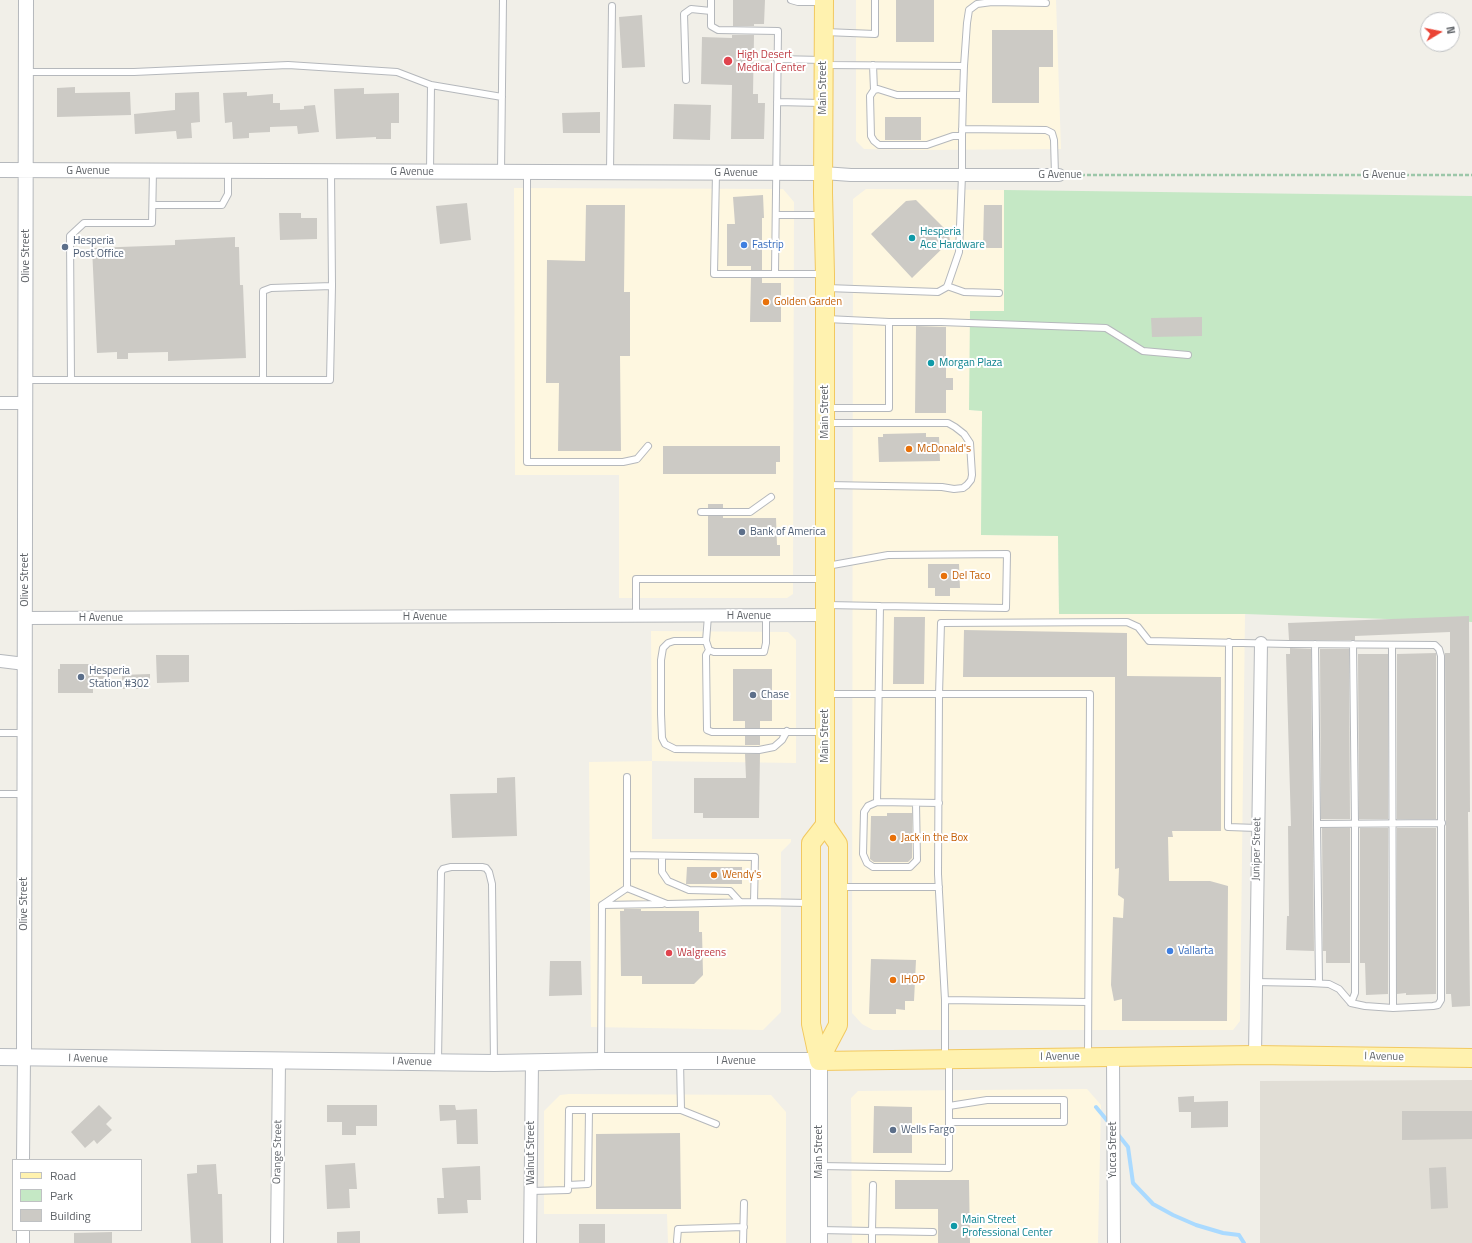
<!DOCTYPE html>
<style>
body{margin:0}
#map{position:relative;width:1472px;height:1243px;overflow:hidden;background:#f1efe8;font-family:"Titillium Web",sans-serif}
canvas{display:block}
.legend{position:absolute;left:12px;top:1159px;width:130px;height:72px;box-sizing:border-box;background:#fff;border:1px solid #bfc1c3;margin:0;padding:5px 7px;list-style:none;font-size:12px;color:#5f6368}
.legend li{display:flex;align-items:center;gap:8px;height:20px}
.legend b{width:20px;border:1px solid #bfc1c3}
.north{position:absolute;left:1420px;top:12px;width:40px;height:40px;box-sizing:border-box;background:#fff;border:1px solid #bfc1c3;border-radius:50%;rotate:80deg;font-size:11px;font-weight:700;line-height:16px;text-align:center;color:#5f6368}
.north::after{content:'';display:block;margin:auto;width:14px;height:18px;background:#ea4335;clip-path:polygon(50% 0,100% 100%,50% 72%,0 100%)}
</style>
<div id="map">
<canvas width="1472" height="1243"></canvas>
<ul class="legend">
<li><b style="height:5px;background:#fff2af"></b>Road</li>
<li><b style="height:11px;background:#c5e8c5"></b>Park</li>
<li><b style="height:11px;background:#cccac5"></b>Building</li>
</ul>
<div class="north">N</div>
</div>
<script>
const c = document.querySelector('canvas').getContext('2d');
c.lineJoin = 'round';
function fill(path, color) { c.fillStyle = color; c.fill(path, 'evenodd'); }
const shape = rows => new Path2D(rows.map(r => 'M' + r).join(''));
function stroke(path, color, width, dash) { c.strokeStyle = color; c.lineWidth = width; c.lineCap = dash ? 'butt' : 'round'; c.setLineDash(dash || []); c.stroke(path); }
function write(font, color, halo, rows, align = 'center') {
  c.font = font + ' "Titillium Web",sans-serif'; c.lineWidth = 4; c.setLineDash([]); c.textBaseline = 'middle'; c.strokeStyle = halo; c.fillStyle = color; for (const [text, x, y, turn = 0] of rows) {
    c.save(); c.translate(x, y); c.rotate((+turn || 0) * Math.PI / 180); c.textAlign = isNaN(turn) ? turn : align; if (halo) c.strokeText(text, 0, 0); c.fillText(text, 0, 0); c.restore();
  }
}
fill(shape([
 [856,0,1056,0,1061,149,919,150,864,149,856,141],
 [514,188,783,189,794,202,793,594,787,598,619,598,619,475,515,475],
 [866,189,1004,190,1004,311,970,311,970,410,982,411,981,535,1058,536,1059,614,1245,614,1240,1021,1233,1030,873,1030,862,1024,852,1013,853,199],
 [651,631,788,632,796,640,796,763,652,761,652,839,791,839,791,842,781,852,781,1012,763,1030,591,1027,589,762,652,761],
 [1087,1089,1101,1105,1098,1243,852,1243,851,1098,858,1091],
 [569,1094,771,1095,786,1112,786,1243,668,1243,667,1214,544,1214,544,1111,560,1095]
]), '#fef7e0');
fill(shape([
 [1472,1080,1472,1243,1260,1243,1260,1081]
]), '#e1ded6');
fill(shape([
 [1004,190,1472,196,1472,622,1245,614,1059,614,1058,536,981,535,982,411,969,410,970,311,1004,311]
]), '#c5e8c5');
stroke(shape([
 [1096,1107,1110,1124],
 [1116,1132,1128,1147,1133,1183,1153,1204,1173,1215,1196,1225,1223,1233,1239,1235,1244,1243]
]), '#aadaff', 4);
fill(shape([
 [733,0,765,0,764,24,754,24,754,26,733,26],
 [896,0,934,0,934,42,896,42],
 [642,15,645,67,622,68,619,17],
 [992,30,1053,30,1053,67,1039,67,1039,103,992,103],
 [732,35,754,35,753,94,758,94,758,103,765,103,764,139,731,139,732,85,701,84,702,37,732,38],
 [75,87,75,93,130,92,131,115,57,117,57,88],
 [364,88,364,94,399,93,399,123,391,123,391,139,376,139,376,137,336,139,334,89],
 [199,92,200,122,191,123,192,138,177,139,176,131,135,134,134,114,175,110,175,93],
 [247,92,247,96,273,94,273,103,280,103,280,110,304,109,304,106,315,105,319,132,298,134,297,126,270,127,270,132,249,133,249,138,233,139,232,122,225,123,223,93],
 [674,104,711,105,710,140,673,139],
 [600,112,600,133,563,133,562,113],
 [885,117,921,117,921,140,885,140],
 [763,195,764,218,762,218,762,270,751,270,751,266,727,266,727,224,735,224,733,197],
 [916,200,949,233,950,241,912,278,871,234,906,201],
 [467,203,471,240,440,244,436,206],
 [586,205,625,205,624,292,630,292,630,356,620,356,621,451,558,451,559,383,546,383,547,260,585,261],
 [984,205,1002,205,1002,248,983,248],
 [279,213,301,213,301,218,317,218,317,239,280,240],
 [235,237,235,247,239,247,240,285,243,285,246,358,168,361,168,352,128,353,128,359,117,359,117,352,97,353,92,248,175,245,175,240],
 [751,278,762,278,762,283,781,283,781,322,750,322],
 [1202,317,1202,336,1152,337,1151,318],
 [916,326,946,327,946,378,953,378,953,390,946,390,946,413,915,413],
 [926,433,926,437,939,437,940,461,879,462,878,437,883,437,883,434],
 [663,446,780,446,780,462,776,462,776,474,663,474],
 [708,504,723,504,723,508,708,508],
 [708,516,723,516,723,518,776,518,777,545,780,545,780,556,708,556],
 [928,564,959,564,960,588,950,588,950,596,935,596,935,588,928,588],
 [1469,616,1470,812,1468,812,1470,1006,1452,1007,1451,994,1446,994,1446,823,1445,653,1450,653,1450,632,1355,636,1355,640,1289,640,1288,623],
 [894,617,925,617,924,684,893,684],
 [964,630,1127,633,1127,676,1221,677,1221,831,1172,831,1173,837,1168,837,1169,881,1210,881,1228,886,1227,1021,1122,1021,1122,999,1114,1001,1111,985,1113,917,1123,918,1124,899,1118,895,1119,868,1115,869,1115,677,963,677],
 [1290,648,1311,649,1314,951,1286,950,1287,916,1289,916,1288,826,1291,826,1286,654,1290,654],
 [1320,649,1349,649,1350,819,1321,819],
 [1436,653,1436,819,1397,819,1397,654],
 [1358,654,1388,654,1388,819,1359,819],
 [156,655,189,655,189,682,157,683],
 [60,664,94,664,95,667,104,667,105,685,93,685,93,693,58,693,58,669,60,669],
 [733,669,772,669,772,721,760,721,760,728,745,728,745,721,733,721],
 [150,674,150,689,122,689,122,675],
 [745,736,760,736,760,745,745,745],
 [745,754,760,754,759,818,703,818,703,813,694,813,694,778,746,778],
 [515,777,517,836,452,838,450,794,497,793,497,778],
 [887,813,912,813,912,858,908,862,874,862,870,859,871,816,887,816],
 [1322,828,1350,828,1350,963,1326,963,1326,951,1323,951],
 [1360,828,1388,828,1388,994,1366,995,1365,963,1360,963],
 [1397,828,1436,828,1436,994,1406,995,1406,993,1397,994],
 [687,867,742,867,742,884,686,884],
 [624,909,641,909,641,911,699,911,699,932,702,932,703,975,694,984,642,984,642,976,621,976,620,911,624,911],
 [871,959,916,960,914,1001,905,1001,905,1010,896,1009,896,1014,869,1014],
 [550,961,581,961,582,995,549,996],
 [1194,1096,1194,1102,1228,1101,1228,1127,1191,1128,1191,1112,1179,1112,1178,1097],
 [99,1105,112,1118,106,1124,112,1130,97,1144,94,1140,85,1148,71,1132],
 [327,1105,377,1105,377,1126,356,1126,356,1135,342,1135,342,1122,327,1122],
 [439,1105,455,1105,456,1110,477,1109,478,1144,457,1144,456,1120,440,1121],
 [874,1106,912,1107,912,1153,873,1153],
 [1402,1111,1472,1111,1472,1139,1402,1140],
 [680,1133,681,1209,596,1209,596,1134],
 [355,1163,357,1189,349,1189,350,1208,327,1209,325,1165],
 [216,1164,218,1194,222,1194,223,1243,191,1243,187,1174,197,1173,197,1165],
 [480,1166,481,1200,467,1200,468,1213,438,1214,437,1198,444,1198,442,1168],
 [1446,1167,1448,1208,1431,1209,1429,1168],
 [895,1180,969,1180,970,1243,938,1243,938,1209,895,1209],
 [579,1224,605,1224,605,1243,579,1243],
 [360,1231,360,1243,337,1243,337,1232],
 [112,1232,112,1243,74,1243,74,1233]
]), '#cccac5');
const service = shape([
 [711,0,711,26,718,30,778,31,775,273],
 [791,0,798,2,823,2],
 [825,32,875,34,875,0],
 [777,59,822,60],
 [825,65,964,66,963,95,897,95,878,89,874,90,870,96,871,136,874,141,879,145,927,145,953,136,962,136,963,95],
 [873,65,874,90],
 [964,66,967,23,969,10,977,4,992,2,1046,3],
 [26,72,134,72,288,65,397,72,431,85,430,172],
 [686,80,684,14,691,9,711,11],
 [431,85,502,97],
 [777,102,821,103],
 [962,129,1046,130,1052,133,1054,140,1055,175],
 [501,172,503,0],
 [527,172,527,462,623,462,637,459,648,446],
 [610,172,612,6],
 [716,173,714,274,824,274],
 [153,205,222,205,228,194,228,171],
 [776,215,822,215],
 [947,286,964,292,999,293],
 [827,288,938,292,947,287,959,252,962,175,962,136],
 [827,319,889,322,889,408,827,408],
 [889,322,941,322,1106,328,1143,351,1188,355],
 [26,380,330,380,332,286,331,172],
 [71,380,70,236,84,223,152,223,153,171],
 [263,380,263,291,271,288,332,286],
 [826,423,948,423,955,427,964,434,970,443,972,475,971,480,967,485,963,488,954,489,942,487,827,485],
 [701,512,750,512,771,497],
 [827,566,888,555,1007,554,1006,608,880,606],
 [827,605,880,606,877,802,939,803],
 [636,616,636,579,824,579],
 [708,616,706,641,709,650,714,652,764,652,766,643,766,616],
 [706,641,674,641,668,643,663,648,661,660,661,714,662,738,665,744,675,749,759,750,774,747,782,740,787,731],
 [1229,642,1228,827,1257,828],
 [1315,644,1317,824,1442,823],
 [1392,645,1393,1008],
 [709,650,706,655,707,730,712,732,824,732],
 [827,694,1090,694,1088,1056],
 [0,733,25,733],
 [0,794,25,794],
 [877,802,868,806,864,812,863,854,867,863,873,867,910,867,917,860,916,803],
 [1317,824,1319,983],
 [627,855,755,857,754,902],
 [662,856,662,872,668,881,689,890,730,891,740,902],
 [840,887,939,887],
 [627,888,627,777],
 [602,905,627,888,667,904,754,902,809,903],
 [602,905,662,904],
 [945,1000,938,874,939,695,941,623,1127,622,1138,627,1149,641,1289,644,1435,645,1439,649,1441,656,1441,1000,1438,1005,1433,1006,1393,1008,1365,1006,1351,1003,1339,989,1329,984,1310,983,1255,982],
 [1351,1003,1355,993,1355,824,1353,644],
 [945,1057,945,1000,1088,1002],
 [438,1061,441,872,443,869,451,867,482,867,486,868,489,872,492,884,494,1063],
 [601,1061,602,905],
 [680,1061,681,1110],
 [949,1106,987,1100,1064,1100,1064,1122,949,1122],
 [819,1166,949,1168,949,1061],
 [568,1185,588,1184,589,1110],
 [873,1185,872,1231,933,1232],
 [531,1191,568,1190,569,1110,681,1110,716,1124],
 [819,1230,872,1231,872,1243],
 [677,1241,678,1229,744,1227],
 [743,1243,744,1203]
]);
const minor = shape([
 [823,173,851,175,1059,175],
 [0,403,25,403],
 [25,618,825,615],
 [0,661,25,664],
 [1255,1055,1261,643],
 [1113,1056,1114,1243],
 [23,1160,24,1057],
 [23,1243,23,1230],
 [277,1243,279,1061],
 [530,1243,532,1062]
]);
const tertiary = shape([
 [0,170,823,173],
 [24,1057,26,0]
]);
const secondary = shape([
 [0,1057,494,1063,601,1061,819,1061,819,1243]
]);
const primary = shape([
 [819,1061,838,1025,838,844,825,825,825,274,823,193,824,0],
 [819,1061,1255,1055,1472,1058],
 [819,1061,811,1024,811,843,825,825]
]);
stroke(service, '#b5b8bc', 8);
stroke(minor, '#b5b8bc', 14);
stroke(tertiary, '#b5b8bc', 16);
stroke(secondary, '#b6babf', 18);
stroke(primary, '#f2c960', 20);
stroke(shape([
 [1069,175,1472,175]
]), '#9cc7a9', 2.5, [4, 2]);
stroke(service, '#fff', 6);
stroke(minor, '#fff', 12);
stroke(tertiary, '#fff', 14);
stroke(secondary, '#fff', 16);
stroke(primary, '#fff2af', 18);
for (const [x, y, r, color] of [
 [728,61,5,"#e0444e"],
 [912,238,4,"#0f9aa8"],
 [744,245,4,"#3f7fe0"],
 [65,247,4,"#5c6f8a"],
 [766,302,4,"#e8710a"],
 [931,363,4,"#0f9aa8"],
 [909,449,4,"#e8710a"],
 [742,532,4,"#5c6f8a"],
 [944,576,4,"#e8710a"],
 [81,677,4,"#5c6f8a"],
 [753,695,4,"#5c6f8a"],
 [893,838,4,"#e8710a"],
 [714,875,4,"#e8710a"],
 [1170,951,4,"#3f7fe0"],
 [669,953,4,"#e0444e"],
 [893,980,4,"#e8710a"],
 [893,1130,4,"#5c6f8a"],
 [954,1226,4,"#0f9aa8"]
]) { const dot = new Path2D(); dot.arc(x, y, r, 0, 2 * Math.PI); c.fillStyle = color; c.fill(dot); stroke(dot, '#fff', 1.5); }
write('11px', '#be3a42', '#fff', [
 ["High Desert",737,55],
 ["Medical Center",737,68],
 ["Walgreens",677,953]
], 'left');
write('11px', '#5f6368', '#fff', [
 ["Main Street",823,88,-90],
 ["G Avenue",88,171],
 ["G Avenue",412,172],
 ["G Avenue",736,173],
 ["G Avenue",1060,175],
 ["G Avenue",1384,175],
 ["Olive Street",26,256,-90],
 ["Main Street",825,412,-90],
 ["Olive Street",25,580,-90],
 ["H Avenue",749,616],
 ["H Avenue",425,617],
 ["H Avenue",101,618],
 ["Main Street",825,736,-90],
 ["Juniper Street",1257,849,-89],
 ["Olive Street",24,904,-90],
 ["I Avenue",1060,1057,-1],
 ["I Avenue",1384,1057,1],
 ["I Avenue",88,1059,1],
 ["I Avenue",736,1061],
 ["I Avenue",412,1062,1],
 ["Yucca Street",1113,1150,-90],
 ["Orange Street",278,1152,-89],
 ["Main Street",819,1152,-90],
 ["Walnut Street",531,1153,-90]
]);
write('11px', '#0d838f', '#fff', [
 ["Hesperia",920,232],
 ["Ace Hardware",920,245],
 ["Morgan Plaza",939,363],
 ["Main Street",962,1220],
 ["Professional Center",962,1233]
], 'left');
write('11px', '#4e5e75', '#fff', [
 ["Hesperia",73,241],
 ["Post Office",73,254],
 ["Bank of America",750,532],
 ["Hesperia",89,671],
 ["Station #302",89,684],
 ["Chase",761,695],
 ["Wells Fargo",901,1130]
], 'left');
write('11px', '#366cbe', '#fff', [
 ["Fastrip",752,245],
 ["Vallarta",1178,951]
], 'left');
write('11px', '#c56008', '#fff', [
 ["Golden Garden",774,302],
 ["McDonald's",917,449],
 ["Del Taco",952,576],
 ["Jack in the Box",901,838],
 ["Wendy's",722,875],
 ["IHOP",901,980]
], 'left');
</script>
